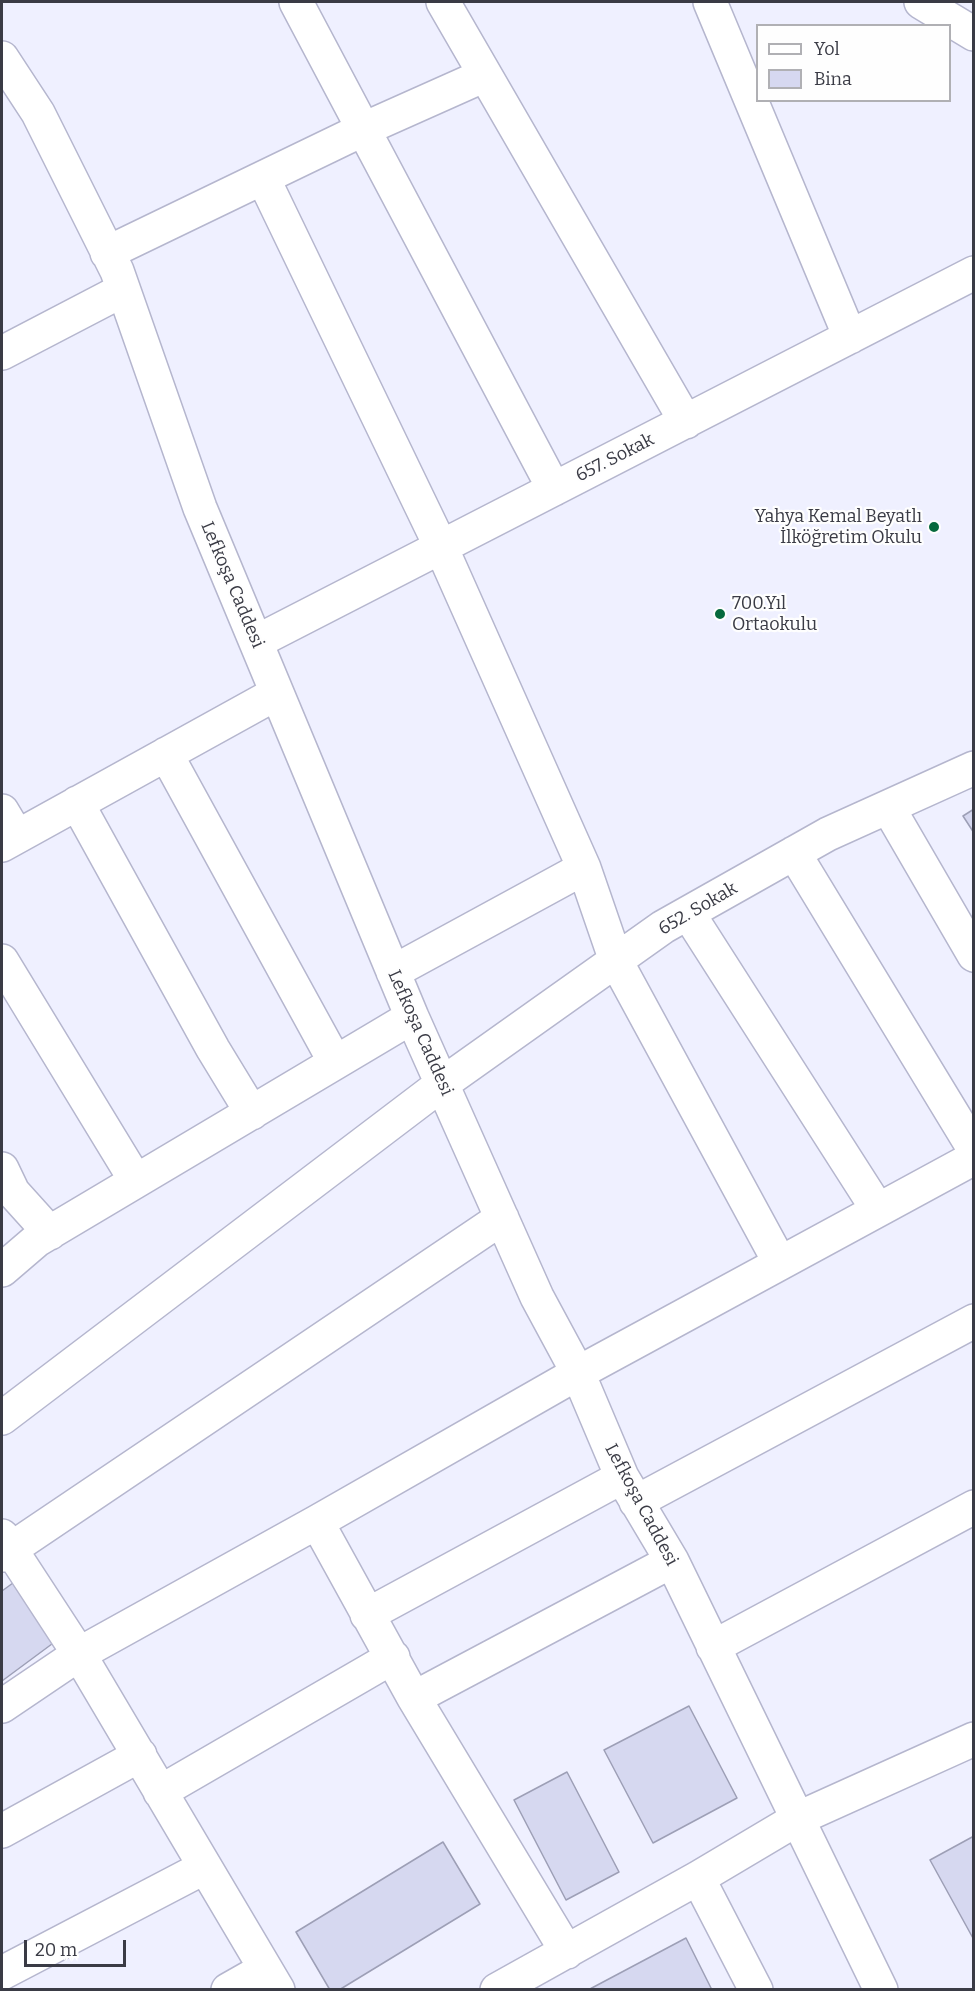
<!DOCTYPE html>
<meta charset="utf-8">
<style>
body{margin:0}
#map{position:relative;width:975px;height:1991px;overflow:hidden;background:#eff0ff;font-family:Bitter,serif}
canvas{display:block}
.frame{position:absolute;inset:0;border:3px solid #3a3b45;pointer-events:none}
.legend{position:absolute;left:756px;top:24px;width:195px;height:78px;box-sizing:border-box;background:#fefefe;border:2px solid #b0b0b4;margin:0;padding:8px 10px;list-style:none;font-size:18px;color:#3a3b45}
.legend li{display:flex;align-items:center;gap:12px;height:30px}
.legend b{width:30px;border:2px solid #b0b0b4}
.scale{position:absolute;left:24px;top:1940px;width:102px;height:27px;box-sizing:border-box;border:3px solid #3a3b45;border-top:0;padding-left:8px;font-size:18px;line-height:21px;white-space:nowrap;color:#3a3b45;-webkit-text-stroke:4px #fefefe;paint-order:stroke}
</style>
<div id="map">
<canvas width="975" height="1991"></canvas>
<div class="frame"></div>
<ul class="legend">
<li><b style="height:8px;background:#fff"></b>Yol</li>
<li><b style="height:16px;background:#d6d8f0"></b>Bina</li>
</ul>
<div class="scale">20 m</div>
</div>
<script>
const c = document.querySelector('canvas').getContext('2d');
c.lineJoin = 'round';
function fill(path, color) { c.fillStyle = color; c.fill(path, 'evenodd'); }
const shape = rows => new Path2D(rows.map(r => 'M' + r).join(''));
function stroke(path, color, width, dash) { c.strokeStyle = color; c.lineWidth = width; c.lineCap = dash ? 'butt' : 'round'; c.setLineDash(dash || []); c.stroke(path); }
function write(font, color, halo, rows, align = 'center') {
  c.font = font + ' Bitter,serif'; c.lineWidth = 4.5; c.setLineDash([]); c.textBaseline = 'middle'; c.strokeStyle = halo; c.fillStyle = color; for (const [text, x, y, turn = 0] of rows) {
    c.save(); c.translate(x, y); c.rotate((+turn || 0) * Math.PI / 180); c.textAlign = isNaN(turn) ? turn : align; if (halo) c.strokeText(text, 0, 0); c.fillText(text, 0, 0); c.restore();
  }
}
const building = shape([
 [974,809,974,833,963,816,974,809],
 [17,1580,60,1638,2,1681,2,1591,17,1580],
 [689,1706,737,1798,653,1843,604,1750,689,1706],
 [567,1772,619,1872,566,1900,514,1800,567,1772],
 [974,1836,974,1940,930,1860,974,1836],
 [443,1842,480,1904,339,1990,330,1990,296,1932,443,1842],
 [686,1938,712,1990,588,1990,686,1938]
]);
fill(building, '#d6d8f0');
stroke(building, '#9d9fb6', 1.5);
const minor = shape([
 [296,2,554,489],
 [443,2,686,422],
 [710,2,850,337],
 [921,2,974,34],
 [2,58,38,113,117,271,200,508,412,1017,537,1297,578,1373,622,1477,672,1561,881,1990],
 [263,178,441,547,584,868,616,961,780,1263],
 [107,253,364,129,485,75],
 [2,353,123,290],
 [256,642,974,273],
 [166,754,335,1062],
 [77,803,213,1049,252,1113],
 [888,807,974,955],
 [2,811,17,836],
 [2,845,277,693],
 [794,853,974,1149],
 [688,913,878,1210],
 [2,961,136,1181],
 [393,972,584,868],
 [2,1169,13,1192,50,1233],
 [2,1270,37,1240,412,1017],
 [2,1418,442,1084,663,927,828,834,974,768],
 [636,1502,974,1321],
 [317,1522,414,1698,567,1952],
 [2,1536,79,1654,278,1990],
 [2,1555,502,1218],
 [367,1615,622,1477],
 [713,1647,974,1507],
 [414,1698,672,1561],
 [2,1706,79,1654,317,1522,578,1373,974,1158],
 [160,1792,393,1657],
 [2,1831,140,1755],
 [698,1878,756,1990],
 [2,1973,205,1867],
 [228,1990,265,1969],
 [497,1990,698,1878,799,1818,974,1739]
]);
stroke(minor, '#b5b6ce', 36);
stroke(minor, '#fff', 33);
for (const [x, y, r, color] of [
 [934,527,6,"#06693d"],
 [720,614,6,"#06693d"]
]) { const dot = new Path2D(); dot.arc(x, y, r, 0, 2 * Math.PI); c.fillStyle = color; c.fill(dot); stroke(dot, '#fefefe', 2); }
write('18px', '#3a3b45', '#fefefe', [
 ["657. Sokak",615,458,-27],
 ["Lefkoşa Caddesi",232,585,67],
 ["652. Sokak",698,909,-30],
 ["Lefkoşa Caddesi",420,1033,66],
 ["Lefkoşa Caddesi",641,1505,62]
]);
write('18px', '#3a3b45', '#fefefe', [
 ["Yahya Kemal Beyatlı",922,517],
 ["İlköğretim Okulu",922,538],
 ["700.Yıl",732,604,"left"],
 ["Ortaokulu",732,625,"left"]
], 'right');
</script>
